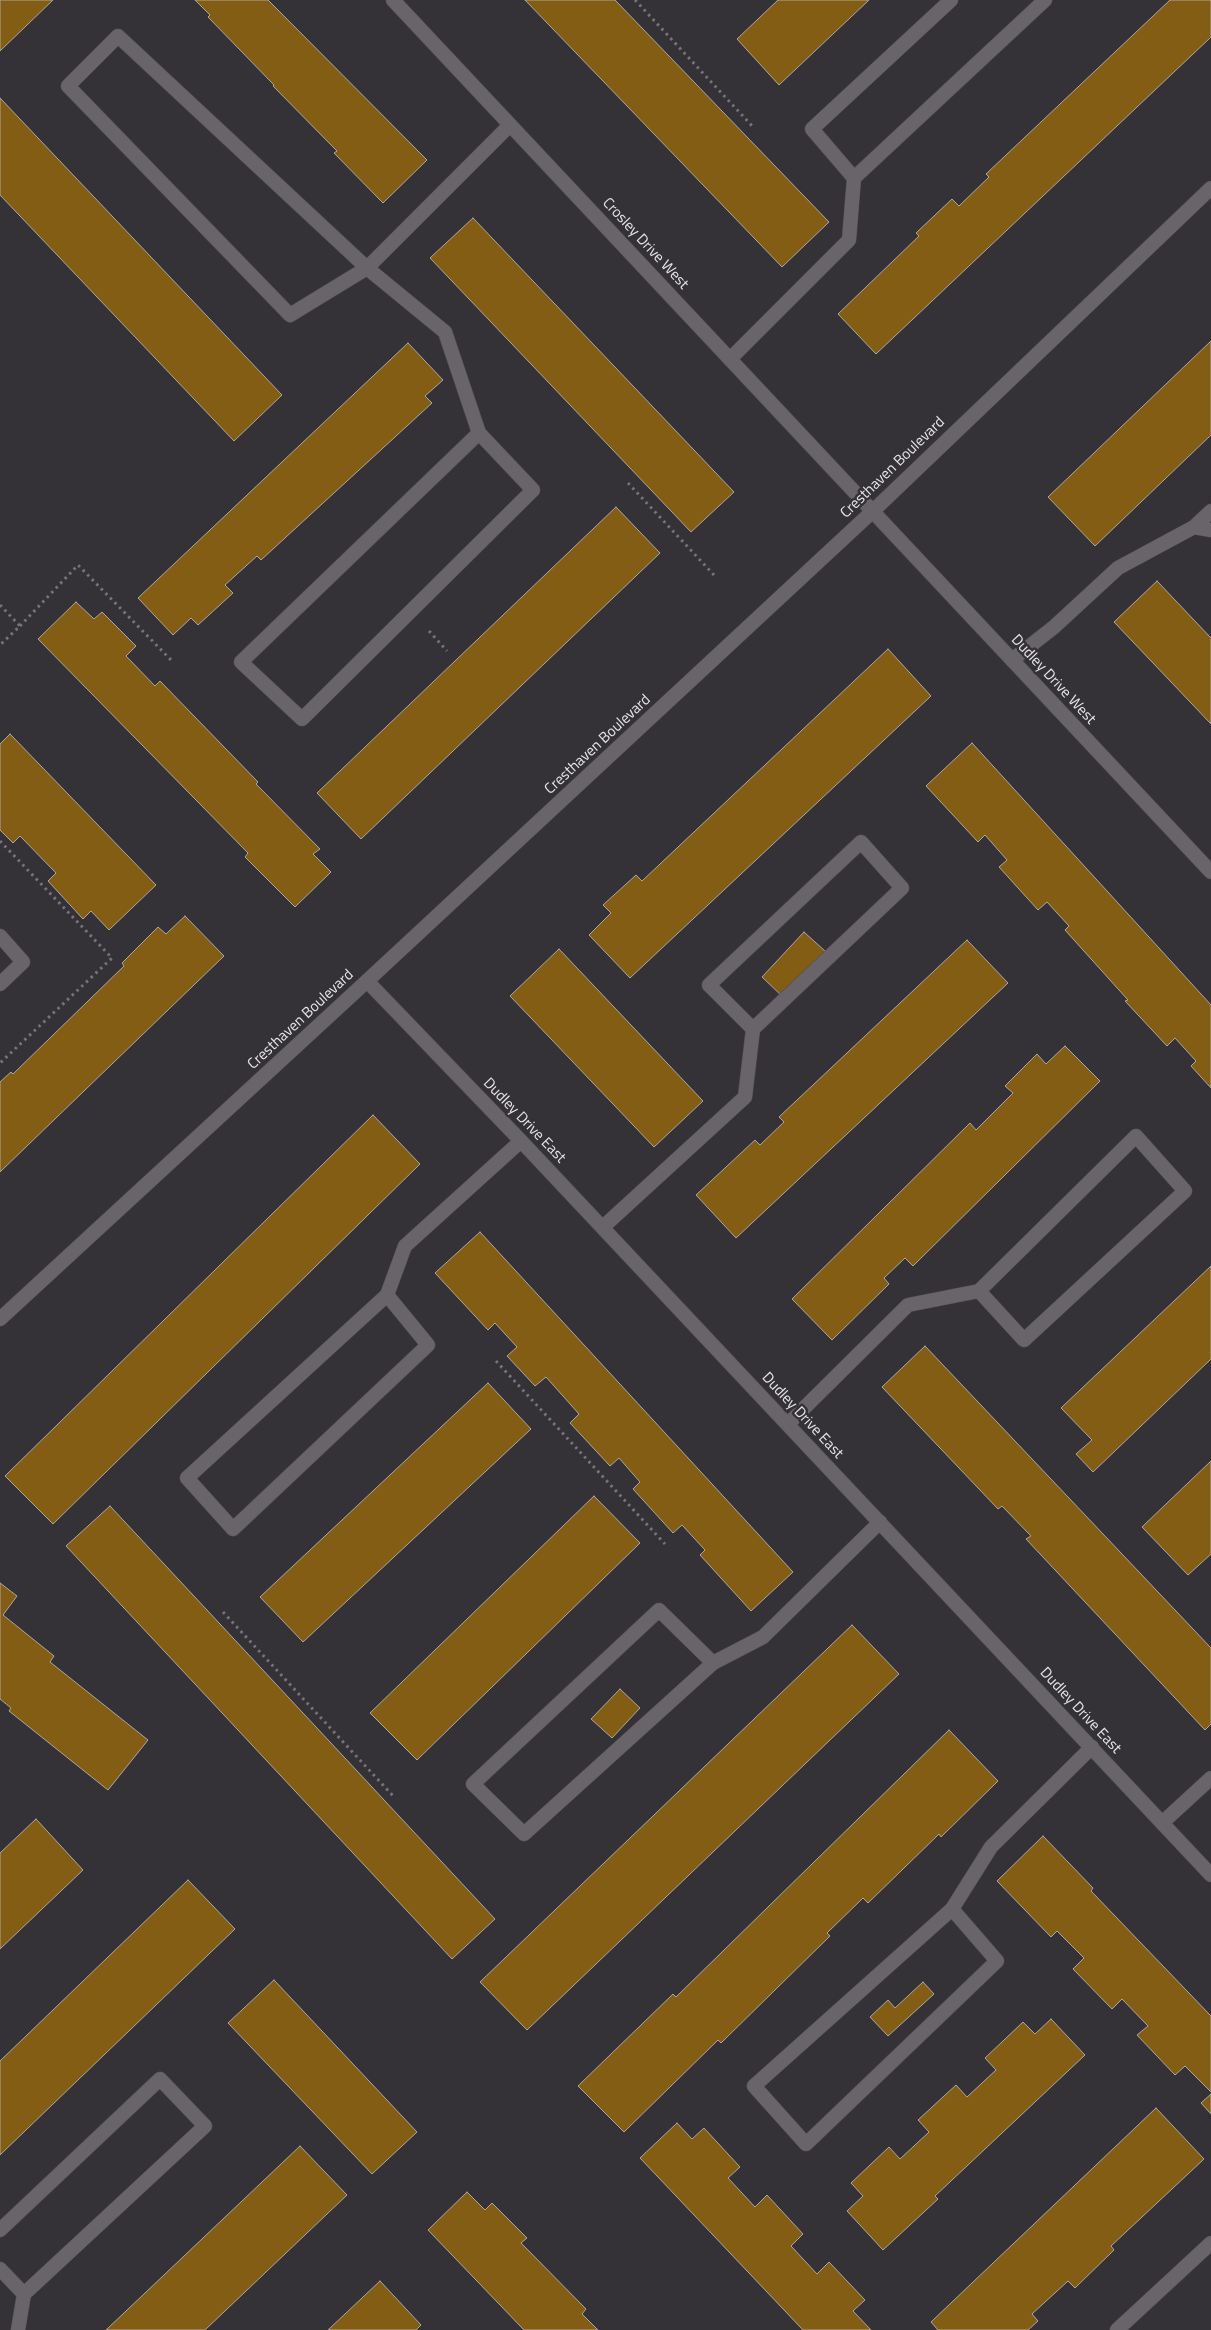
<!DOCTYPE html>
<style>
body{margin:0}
canvas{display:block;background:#343137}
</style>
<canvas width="1211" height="2330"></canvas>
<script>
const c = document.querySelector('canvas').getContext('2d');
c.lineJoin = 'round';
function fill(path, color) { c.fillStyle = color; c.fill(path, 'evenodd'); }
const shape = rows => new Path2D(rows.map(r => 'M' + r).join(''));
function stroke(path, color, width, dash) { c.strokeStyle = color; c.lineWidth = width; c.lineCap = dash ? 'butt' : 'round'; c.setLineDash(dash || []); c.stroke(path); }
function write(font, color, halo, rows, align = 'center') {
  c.font = font + ' "Titillium Web",sans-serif'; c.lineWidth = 5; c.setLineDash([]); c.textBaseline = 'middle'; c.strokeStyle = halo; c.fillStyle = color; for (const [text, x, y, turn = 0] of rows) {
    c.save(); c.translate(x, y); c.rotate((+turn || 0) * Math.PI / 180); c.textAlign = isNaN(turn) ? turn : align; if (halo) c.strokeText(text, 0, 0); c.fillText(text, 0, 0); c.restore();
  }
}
const building = shape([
 [0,0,53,0,0,51,0,0],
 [195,0,268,0,427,160,383,203,334,153,337,151,273,86,274,85,208,17,210,15,195,0],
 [525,0,615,0,829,222,782,267,525,0],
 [778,0,869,0,779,85,737,39,778,0],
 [1170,0,1211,0,1211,37,876,354,838,314,919,236,916,233,952,199,959,206,989,177,986,174,1170,0],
 [0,98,282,395,234,441,0,195,0,98],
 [473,218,734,492,691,532,430,258,473,218],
 [1211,341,1211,435,1095,546,1048,497,1211,341],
 [408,343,443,380,425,396,432,403,261,560,257,556,225,585,233,593,198,625,191,618,173,635,138,598,408,343],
 [616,507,660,553,361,839,317,793,616,507],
 [1157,581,1211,638,1211,724,1114,622,1157,581],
 [76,602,94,619,102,612,136,646,126,656,155,686,160,681,258,782,256,784,320,849,313,854,331,872,295,907,245,857,248,853,38,639,76,602],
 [888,649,931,696,630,978,589,935,611,913,603,905,636,875,642,881,888,649],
 [10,734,156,885,109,930,91,911,83,919,48,881,56,873,20,836,13,843,0,830,0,744,10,734],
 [972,743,1211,1005,1211,1088,1191,1066,1196,1061,1175,1038,1167,1046,1125,1001,1128,1000,1065,930,1069,926,1047,902,1038,910,999,867,1007,860,985,835,978,842,926,786,972,743],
 [185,916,224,956,0,1172,0,1082,11,1072,13,1074,124,966,122,963,158,927,166,934,185,916],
 [804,932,825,951,783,997,762,977,804,932],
 [967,940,1008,983,736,1238,696,1195,755,1140,760,1145,784,1122,779,1117,967,940],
 [559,949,703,1101,654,1147,510,996,559,949],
 [1065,1046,1100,1081,913,1266,905,1258,884,1278,889,1284,832,1340,792,1299,970,1123,976,1130,1013,1093,1005,1086,1037,1054,1046,1064,1065,1046],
 [373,1115,420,1164,53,1524,5,1476,373,1115],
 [480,1232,793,1572,751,1611,700,1555,705,1550,682,1525,673,1533,633,1489,640,1482,619,1458,610,1466,570,1423,579,1414,546,1377,535,1386,507,1356,517,1347,495,1323,488,1330,435,1273,480,1232],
 [1211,1266,1211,1359,1093,1472,1076,1454,1092,1440,1061,1408,1211,1266],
 [925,1346,1211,1648,1211,1724,1205,1730,1026,1539,1031,1536,1002,1506,998,1509,882,1387,925,1346],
 [488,1383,531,1429,303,1642,260,1597,488,1383],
 [1211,1461,1211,1554,1188,1575,1142,1527,1211,1461],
 [594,1496,640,1543,417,1760,370,1713,594,1496],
 [110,1506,495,1919,452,1959,66,1546,110,1506],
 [0,1583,17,1596,3,1615,54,1656,50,1662,148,1740,108,1790,9,1711,11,1708,0,1699,0,1583],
 [852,1625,899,1674,527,2030,480,1982,852,1625],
 [620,1689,640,1708,612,1738,591,1719,620,1689],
 [949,1730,998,1781,941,1837,939,1834,868,1903,863,1898,827,1933,830,1936,721,2043,718,2040,624,2132,578,2086,673,1994,676,1997,949,1730],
 [36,1819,83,1870,0,1949,0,1853,36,1819],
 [1043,1836,1093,1888,1091,1891,1211,2016,1211,2092,1185,2066,1175,2075,1137,2035,1148,2026,1122,1999,1112,2009,1073,1969,1084,1958,1057,1931,1051,1937,997,1881,1043,1836],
 [188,1880,235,1929,0,2155,0,2061,188,1880],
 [274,1980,417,2132,372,2174,228,2023,274,1980],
 [923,1982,934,1994,888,2036,870,2017,888,2000,895,2008,923,1982],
 [1051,2019,1085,2055,935,2196,938,2199,883,2250,847,2211,863,2196,851,2183,889,2147,900,2159,929,2132,918,2120,956,2085,967,2097,996,2070,985,2058,1023,2022,1035,2034,1051,2019],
 [1211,2094,1211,2114,1201,2103,1211,2094],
 [1156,2108,1204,2159,1111,2246,1114,2250,1075,2288,1068,2281,1032,2314,1038,2321,1028,2330,938,2330,931,2322,1156,2108],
 [677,2123,692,2139,704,2128,740,2167,728,2178,755,2207,767,2195,803,2234,791,2246,817,2274,829,2262,865,2300,853,2311,871,2330,803,2330,640,2158,677,2123],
 [300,2146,347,2195,205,2330,106,2330,300,2146],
 [467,2192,485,2210,492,2203,527,2238,521,2243,586,2309,582,2314,598,2330,524,2330,428,2230,467,2192],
 [380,2281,421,2325,416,2330,328,2330,380,2281]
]);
fill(building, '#835d13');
stroke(building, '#aca8a2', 1);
const service = shape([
 [854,178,812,129,951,0],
 [730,359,849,240,854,178,1045,0],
 [479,433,533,490,302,719,241,662,479,433,445,332,367,268,290,315,68,86,118,36,367,268,510,125],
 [1194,527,1211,530],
 [1012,660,1054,627,1118,568,1194,527,1211,511],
 [0,936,23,962,0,984],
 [603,1227,745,1097,753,1029,902,888,861,842,709,985,753,1029],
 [387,1295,428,1345,233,1529,187,1478,387,1295,405,1246,521,1141],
 [788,1424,908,1305,979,1291,1136,1136,1185,1191,1024,1340,979,1291],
 [713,1663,659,1610,473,1784,524,1834,713,1663,763,1637,880,1522],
 [1162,1823,1211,1778],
 [952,1909,997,1961,806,2144,754,2086,952,1909,991,1847,1092,1747],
 [0,2230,160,2079,205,2126,24,2294,18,2330],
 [0,2269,24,2294],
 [1117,2330,1211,2243]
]);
const minor = shape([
 [393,0,1211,872],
 [367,981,521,1141,1211,1875]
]);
const tertiary = shape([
 [0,1319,367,981,874,510,1211,188]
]);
stroke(service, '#514e53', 15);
stroke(minor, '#514e53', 15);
stroke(tertiary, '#514e53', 15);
stroke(shape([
 [635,0,754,128],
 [628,483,714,575],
 [0,605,20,626,0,645],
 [20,626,78,565,173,662],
 [429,631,447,651],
 [0,841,112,958,0,1063],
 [496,1361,665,1544],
 [223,1612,395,1798]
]), '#767478', 3, [2.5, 4]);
stroke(service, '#68646a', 14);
stroke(minor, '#68646a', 14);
stroke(tertiary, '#68646a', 14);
write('15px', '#e7e5e8', '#343137', [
 ["Crosley Drive West",645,244,47],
 ["Cresthaven Boulevard",893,468,-44],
 ["Dudley Drive West",1053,680,47],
 ["Cresthaven Boulevard",598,745,-43],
 ["Cresthaven Boulevard",301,1020,-43],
 ["Dudley Drive East",524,1121,46],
 ["Dudley Drive East",802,1416,47],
 ["Dudley Drive East",1080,1711,47]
]);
</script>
